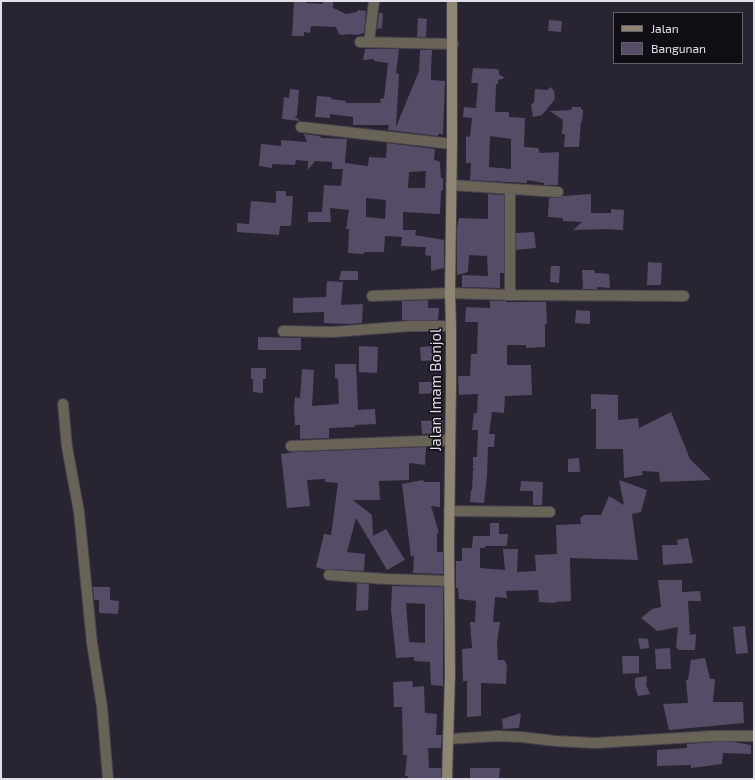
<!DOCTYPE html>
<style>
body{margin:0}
#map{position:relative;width:755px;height:780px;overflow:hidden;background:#282431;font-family:"Exo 2",sans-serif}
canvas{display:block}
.frame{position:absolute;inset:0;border:2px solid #e2dfe8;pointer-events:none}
.legend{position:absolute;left:613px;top:12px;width:130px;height:52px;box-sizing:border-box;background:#100e14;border:1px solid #646269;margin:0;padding:5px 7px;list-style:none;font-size:12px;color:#e2dfe8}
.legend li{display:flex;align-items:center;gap:8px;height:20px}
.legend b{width:20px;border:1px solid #646269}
</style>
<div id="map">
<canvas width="755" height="780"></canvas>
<div class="frame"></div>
<ul class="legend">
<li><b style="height:5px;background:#8e8572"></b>Jalan</li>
<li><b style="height:11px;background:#554d67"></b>Bangunan</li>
</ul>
</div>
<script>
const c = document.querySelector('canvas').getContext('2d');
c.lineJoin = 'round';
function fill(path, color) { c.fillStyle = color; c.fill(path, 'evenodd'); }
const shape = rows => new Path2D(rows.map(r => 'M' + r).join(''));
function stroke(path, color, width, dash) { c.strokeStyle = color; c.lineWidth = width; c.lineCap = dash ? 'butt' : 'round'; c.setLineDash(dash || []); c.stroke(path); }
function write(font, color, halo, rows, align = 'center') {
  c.font = font + ' "Exo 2",sans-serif'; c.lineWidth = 3; c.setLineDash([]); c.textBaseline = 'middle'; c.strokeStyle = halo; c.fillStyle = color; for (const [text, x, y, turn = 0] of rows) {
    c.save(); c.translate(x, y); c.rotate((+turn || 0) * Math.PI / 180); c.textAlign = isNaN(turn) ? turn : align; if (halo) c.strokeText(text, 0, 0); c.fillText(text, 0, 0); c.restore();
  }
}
fill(shape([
 [294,1,306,1,306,3,323,4,323,2,333,2,333,8,346,14,357,12,358,10,366,11,364,33,357,35,349,34,342,35,339,34,336,27,311,26,310,33,304,32,304,36,292,36],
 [379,13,383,13,382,28,377,29],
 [418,18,427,19,426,37,417,37],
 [549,20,562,21,561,32,548,31],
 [365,49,399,49,396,73,399,74,396,127,419,71,420,50,432,50,431,70,431,80,445,81,443,134,438,134,438,136,388,130,389,125,353,125,353,117,330,114,330,118,315,117,317,96,331,97,331,99,346,101,346,103,381,103,380,99,384,98,388,63,374,61,374,59,363,60],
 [473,68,495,69,499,70,499,74,505,78,498,80,498,84,496,84,495,112,509,112,509,117,525,118,524,147,538,148,540,153,559,152,558,185,544,185,544,183,527,180,527,183,470,180,471,163,466,163,466,136,470,137,472,118,463,117,464,107,476,108,478,83,471,83],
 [490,136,511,139,511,169,489,167],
 [551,87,554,91,555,99,542,115,533,117,531,105,534,102,535,89,547,90],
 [290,89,299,90,297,116,294,116,301,121,282,119,284,97,289,98],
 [572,107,581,107,581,109,583,110,582,121,581,122,579,147,564,147,565,134,562,134,563,120,550,111,571,110],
 [304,134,319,136,322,138,347,139,345,163,368,166,369,157,386,158,387,143,435,149,434,160,439,161,440,163,441,178,443,178,443,190,441,191,440,214,403,212,403,230,416,230,415,235,444,240,444,268,431,271,431,256,425,255,426,247,401,246,402,237,385,236,384,252,364,252,364,254,348,253,349,229,346,229,349,210,330,208,331,222,308,222,308,212,322,212,324,185,341,186,343,169,332,169,332,162,315,161,308,170,308,161,296,160,295,165,272,164,272,168,259,166,261,144,281,146,281,140,307,142],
 [426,171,425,188,408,188,409,172],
 [366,198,386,200,385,219,366,217],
 [276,191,286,191,286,196,293,196,291,226,280,226,279,235,237,232,237,223,249,224,251,201,276,203],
 [488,194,504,195,504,273,500,273,500,288,462,287,462,275,488,276,487,256,469,255,468,272,457,275,457,228,459,218,488,219],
 [591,194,591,213,611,213,611,209,624,210,623,230,606,229,573,230,582,222,563,221,563,218,548,217,549,198,558,198,562,196],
 [534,232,536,248,516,250,516,233],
 [648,262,662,263,661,285,647,285],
 [551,266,560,266,559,283,550,282],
 [582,270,594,270,595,273,609,274,610,288,597,287,597,289,583,289],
 [341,271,358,271,358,280,339,280],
 [327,281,343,282,341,305,363,304,362,323,349,324,324,323,324,312,293,313,293,298,326,297],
 [428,300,428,308,439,308,438,320,402,320,402,301],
 [490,301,506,301,506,302,546,302,547,324,545,324,545,347,526,348,526,345,507,345,507,365,531,365,532,395,505,396,504,413,492,412,489,434,495,434,494,447,488,447,487,475,484,503,470,502,471,490,472,490,473,470,476,469,473,469,473,457,477,457,478,430,472,430,474,413,477,413,478,394,459,395,458,376,470,376,471,354,477,354,478,322,465,322,466,307,490,308],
 [576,310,590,311,590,324,575,323],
 [258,337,301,338,301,350,258,350],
 [359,346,378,347,377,373,359,372],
 [435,346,436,360,421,361,420,347],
 [335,364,356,364,358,410,375,409,376,424,355,425,355,427,329,428,329,438,300,439,300,425,295,425,294,408,295,397,300,398,302,369,314,370,312,406,339,404,338,379,335,378],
 [251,368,266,368,266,379,263,379,263,393,253,392,253,379,251,379],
 [419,382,439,382,439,393,419,394],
 [591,394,618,395,618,420,638,418,639,428,671,412,690,459,711,480,660,482,659,472,642,471,643,475,624,478,623,449,596,449,596,409,591,409],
 [443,420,443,433,422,434,421,421],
 [426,447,425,465,409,463,409,480,379,481,380,500,353,500,372,515,373,536,386,529,405,560,387,570,356,518,347,552,365,554,364,571,329,569,326,570,316,567,324,534,331,535,338,483,325,482,325,479,307,480,310,506,287,508,281,454,295,452],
 [579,458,580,472,568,472,568,459],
 [423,480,424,482,440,482,440,507,431,506,439,533,437,533,437,552,443,552,443,574,413,573,414,555,411,557,402,484],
 [619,480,647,490,641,512,632,514,638,560,570,558,571,601,555,602,555,603,539,602,538,590,506,591,507,598,495,597,493,622,500,622,497,642,498,660,504,660,507,665,506,684,481,683,481,716,467,717,467,681,463,681,462,649,472,648,470,622,475,622,476,601,459,599,458,588,456,588,456,561,462,561,462,548,472,548,473,536,490,536,490,523,499,523,499,534,508,534,507,546,485,546,485,548,480,548,480,568,505,570,503,549,518,549,517,572,536,571,535,555,557,554,556,525,581,524,580,518,584,515,601,515,609,496,624,505],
 [521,481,543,482,542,505,533,505,533,491,520,491],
 [688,538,693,563,663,565,662,545,678,545,677,540],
 [658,580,682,580,682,592,700,591,701,601,688,601,690,635,696,634,695,650,679,650,676,647,678,627,657,631,641,618,652,609,661,607],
 [357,583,369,584,368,610,356,611],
 [392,586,443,587,443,686,431,685,430,662,414,661,414,657,396,658,391,610],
 [406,603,425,604,425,643,409,642],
 [93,587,110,587,110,600,119,601,118,614,99,613,99,600,94,600],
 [745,626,748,653,736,654,733,627],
 [638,638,648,639,649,648,640,649],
 [670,648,671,669,656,669,655,649],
 [622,656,639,656,639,673,623,674],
 [705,658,710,679,715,679,713,702,743,702,744,723,669,730,663,704,688,703,686,680,688,680,691,660],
 [647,676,646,685,650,694,638,696,635,687,635,678],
 [412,681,413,687,424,686,425,713,437,714,436,735,442,735,441,748,428,748,429,768,441,768,441,779,407,779,408,776,405,776,407,755,403,755,402,707,394,707,393,682],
 [521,713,519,728,503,729,502,719],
 [713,742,734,742,751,745,751,754,723,753,722,764,691,768,691,765,657,766,657,750,687,748,687,744],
 [470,768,500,768,499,779,470,779]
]), '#554d67');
const street = shape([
 [360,42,453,44],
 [369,42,374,1],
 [301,127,452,144],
 [451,185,558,192],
 [510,295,510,189],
 [372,296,450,293,510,295,684,296],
 [283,331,333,332,410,326,451,326],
 [63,404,67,447,79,512,92,643,102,707,108,779],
 [291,446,450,440],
 [449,511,550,512],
 [329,575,386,579,449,581],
 [449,739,498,736,521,737,556,741,595,743,713,736,754,736]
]);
const secondary = shape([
 [447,779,450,674,449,543,451,386,451,326,450,293,452,144,452,1]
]);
stroke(street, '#46424e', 12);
stroke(secondary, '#46424e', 12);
stroke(street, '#696357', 10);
stroke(secondary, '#8e8572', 10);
write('15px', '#e2dfe8', '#100e14', [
 ["Jalan Imam Bonjol",436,390,-90]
]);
</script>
